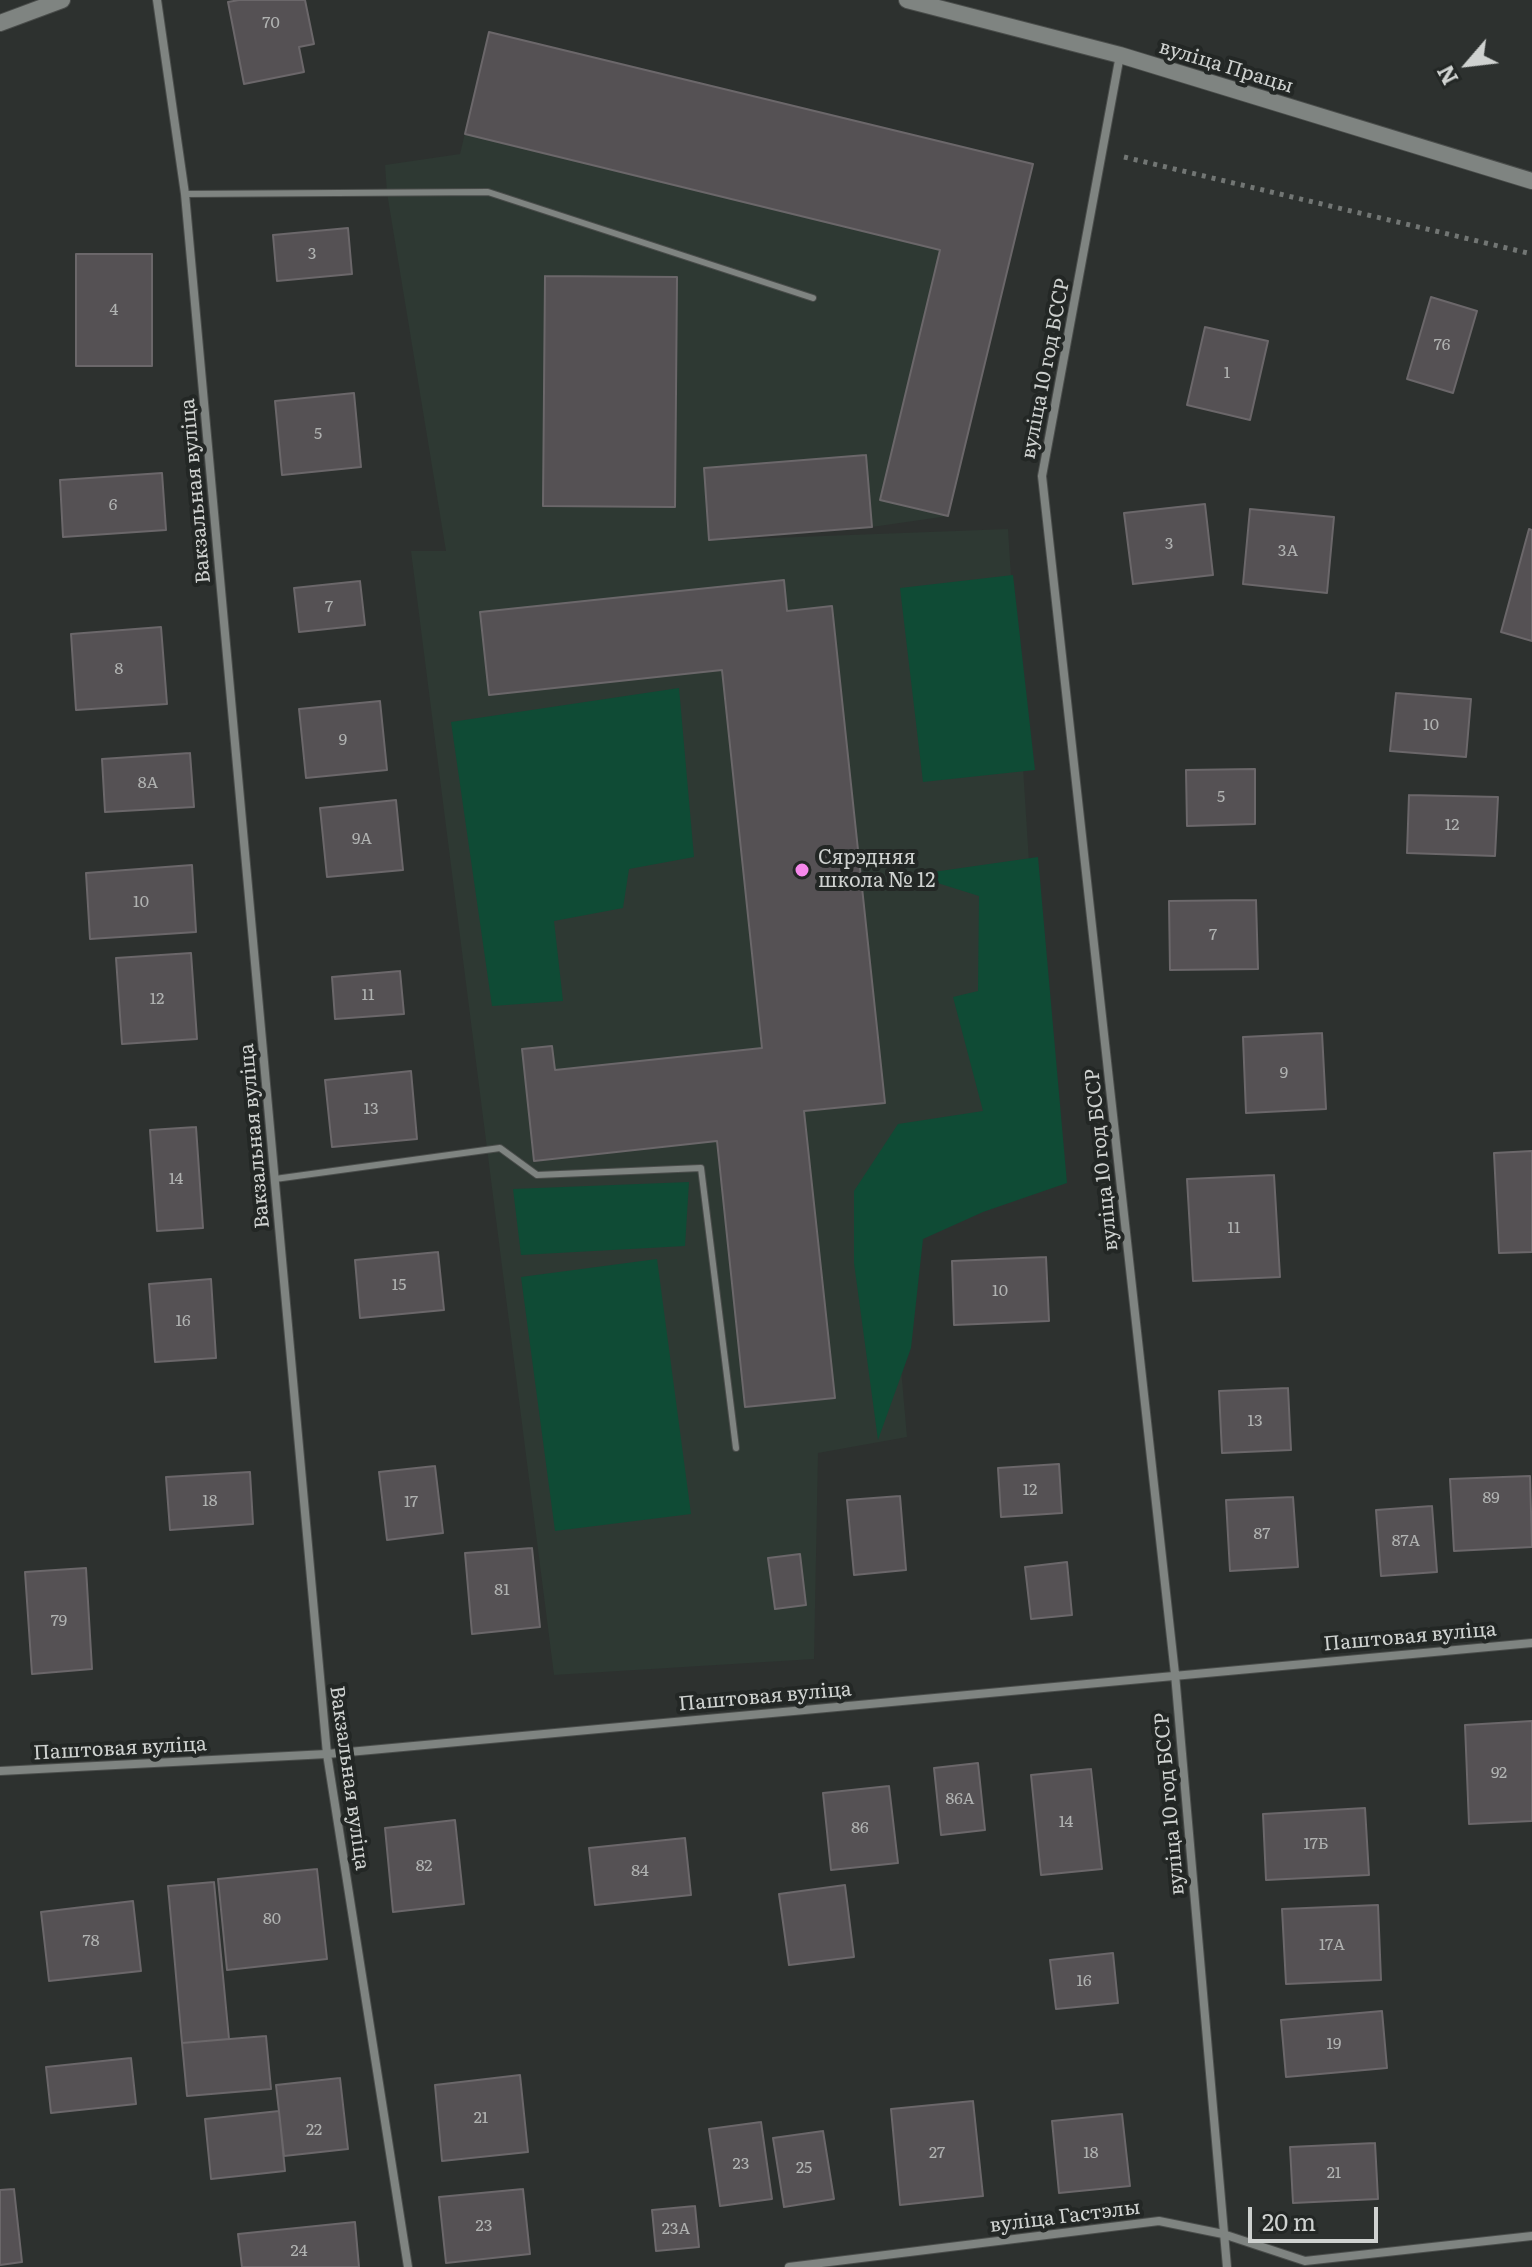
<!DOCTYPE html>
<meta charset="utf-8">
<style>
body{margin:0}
#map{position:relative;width:1532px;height:2267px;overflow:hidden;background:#2d312f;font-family:Literata,serif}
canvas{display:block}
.north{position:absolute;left:1428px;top:24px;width:80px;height:80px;-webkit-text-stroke:6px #232725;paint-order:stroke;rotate:242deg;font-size:22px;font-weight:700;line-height:32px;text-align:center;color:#cfd2d0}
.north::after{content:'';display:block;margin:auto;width:28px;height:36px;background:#cfd2d0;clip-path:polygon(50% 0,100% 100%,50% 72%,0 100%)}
.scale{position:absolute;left:1248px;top:2207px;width:130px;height:36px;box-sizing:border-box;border:4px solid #cfd2d0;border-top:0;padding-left:10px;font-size:24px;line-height:28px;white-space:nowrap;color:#cfd2d0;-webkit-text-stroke:6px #232725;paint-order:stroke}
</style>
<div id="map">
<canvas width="1532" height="2267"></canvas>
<div class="north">N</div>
<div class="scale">20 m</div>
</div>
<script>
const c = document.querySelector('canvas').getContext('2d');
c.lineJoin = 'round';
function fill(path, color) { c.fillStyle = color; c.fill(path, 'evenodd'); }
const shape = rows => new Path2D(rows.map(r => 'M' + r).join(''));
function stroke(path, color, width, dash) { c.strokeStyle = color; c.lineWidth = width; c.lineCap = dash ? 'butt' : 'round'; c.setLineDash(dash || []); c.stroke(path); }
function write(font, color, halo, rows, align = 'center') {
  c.font = font + ' Literata,serif'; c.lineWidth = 8; c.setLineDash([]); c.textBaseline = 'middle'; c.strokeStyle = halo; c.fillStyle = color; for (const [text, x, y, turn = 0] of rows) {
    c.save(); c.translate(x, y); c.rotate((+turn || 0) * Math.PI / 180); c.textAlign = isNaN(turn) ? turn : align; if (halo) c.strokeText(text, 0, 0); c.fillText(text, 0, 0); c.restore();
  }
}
fill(shape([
 [489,32,1033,164,948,516,872,527,719,540,1008,529,1047,1148,884,1173,907,1437,818,1453,814,1659,554,1675,411,551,446,551,387,193,385,165,460,154]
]), '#2e3933');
fill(shape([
 [1013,575,1035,770,923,782,900,588],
 [679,688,694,857,629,869,623,908,554,921,563,1001,492,1006,451,722],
 [1038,857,1067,1183,983,1212,923,1239,911,1348,878,1440,854,1263,854,1191,898,1124,983,1111,953,997,978,991,979,896,912,875],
 [689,1182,685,1246,521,1255,513,1189],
 [657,1259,691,1514,555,1531,521,1277]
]), '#0f4b35');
const building = shape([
 [239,0,305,0,314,44,299,47,304,72,244,84,228,2,239,0],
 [489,32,1033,164,948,516,880,500,940,250,465,134,489,32],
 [348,228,352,274,277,281,273,235,348,228],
 [76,254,152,254,152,366,76,366,76,254],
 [545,276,677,277,675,507,543,506,545,276],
 [1431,297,1477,311,1453,393,1407,379,1431,297],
 [1205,327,1268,341,1250,420,1187,405,1205,327],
 [354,393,361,467,282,475,275,401,354,393],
 [866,455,872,527,709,540,704,468,866,455],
 [162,473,166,530,63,537,60,480,162,473],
 [1205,504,1213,575,1133,584,1124,513,1205,504],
 [1250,509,1334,517,1327,593,1243,584,1250,509],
 [1529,529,1532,530,1532,641,1501,632,1529,529],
 [784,580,787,611,832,606,885,1103,804,1111,835,1398,745,1407,717,1141,534,1161,522,1049,552,1046,555,1070,762,1048,722,670,489,695,480,612,784,580],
 [360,581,365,625,299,632,294,588,360,581],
 [161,627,167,704,76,710,71,634,161,627],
 [1396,693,1471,699,1466,757,1390,751,1396,693],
 [380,701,387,770,306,778,299,709,380,701],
 [190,753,194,807,105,812,102,759,190,753],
 [1255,769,1255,824,1187,826,1186,770,1255,769],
 [1409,795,1498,797,1495,856,1407,853,1409,795],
 [396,800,403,870,327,877,320,808,396,800],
 [192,865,196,932,90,939,86,873,192,865],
 [1256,900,1258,969,1170,970,1169,901,1256,900],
 [191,953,197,1039,122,1044,116,958,191,953],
 [400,971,404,1014,335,1019,332,977,400,971],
 [1322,1033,1326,1109,1246,1113,1243,1037,1322,1033],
 [411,1071,417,1139,332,1147,325,1080,411,1071],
 [196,1127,203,1228,157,1231,150,1130,196,1127],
 [1532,1151,1532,1252,1499,1253,1494,1153,1532,1151],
 [1274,1175,1280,1277,1193,1281,1187,1179,1274,1175],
 [438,1252,444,1310,360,1318,355,1260,438,1252],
 [1046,1257,1049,1321,954,1325,952,1261,1046,1257],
 [211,1279,216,1358,155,1362,149,1284,211,1279],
 [1288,1388,1291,1450,1222,1453,1219,1391,1288,1388],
 [1059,1464,1062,1513,1001,1517,998,1468,1059,1464],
 [435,1466,443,1533,387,1540,379,1472,435,1466],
 [250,1472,253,1524,170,1530,166,1477,250,1472],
 [1530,1476,1532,1547,1454,1551,1450,1479,1530,1476],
 [900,1496,906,1570,854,1575,847,1500,900,1496],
 [1293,1497,1298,1567,1230,1571,1226,1500,1293,1497],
 [1432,1506,1437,1572,1381,1576,1376,1510,1432,1506],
 [532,1548,540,1627,472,1634,465,1553,532,1548],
 [800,1554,806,1605,775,1609,768,1558,800,1554],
 [1067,1562,1072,1615,1031,1619,1025,1567,1067,1562],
 [86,1568,92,1669,32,1674,25,1572,86,1568],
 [1532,1721,1532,1821,1469,1824,1465,1725,1532,1721],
 [978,1763,985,1830,941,1835,934,1768,978,1763],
 [1091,1769,1102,1869,1041,1875,1031,1775,1091,1769],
 [889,1786,898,1863,831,1870,823,1793,889,1786],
 [1365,1808,1369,1875,1266,1880,1263,1814,1365,1808],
 [455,1820,464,1904,393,1912,385,1828,455,1820],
 [685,1838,691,1895,595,1905,589,1848,685,1838],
 [317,1869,327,1959,227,1970,218,1879,317,1869],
 [214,1882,229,2039,182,2043,168,1886,214,1882],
 [845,1885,854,1957,789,1965,779,1894,845,1885],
 [133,1901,141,1971,49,1981,41,1912,133,1901],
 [1378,1905,1381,1980,1286,1984,1282,1909,1378,1905],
 [1113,1953,1118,2003,1056,2009,1050,1960,1113,1953],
 [1382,2011,1387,2068,1286,2077,1281,2020,1382,2011],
 [266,2036,271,2089,187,2096,182,2043,266,2036],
 [131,2058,136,2104,51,2113,46,2067,131,2058],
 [520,2075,528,2152,442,2161,435,2085,520,2075],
 [340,2078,348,2149,284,2156,276,2085,340,2078],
 [973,2101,983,2196,900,2205,891,2109,973,2101],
 [279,2111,285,2171,211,2179,205,2119,279,2111],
 [1122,2114,1130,2186,1059,2193,1052,2121,1122,2114],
 [761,2122,772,2199,720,2206,709,2129,761,2122],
 [823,2131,834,2199,784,2207,773,2138,823,2131],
 [1375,2143,1378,2199,1293,2203,1290,2147,1375,2143],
 [14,2189,22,2262,0,2265,0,2190,14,2189],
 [523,2189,530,2254,446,2263,439,2197,523,2189],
 [695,2206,699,2247,656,2251,652,2210,695,2206],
 [355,2222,359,2267,242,2267,238,2234,355,2222]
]);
fill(building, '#555154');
stroke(building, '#6b676a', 2);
const lane = shape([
 [185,194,488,192,813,298],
 [275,1179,500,1148,537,1175,701,1168,736,1448]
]);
const street = shape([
 [157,0,185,194,327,1754,408,2267],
 [1120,55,1042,476,1175,1674,1227,2267],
 [0,1771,327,1754,1532,1643],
 [789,2267,1159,2221,1223,2234,1305,2261,1532,2236]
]);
const secondary = shape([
 [907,0,1120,55,1532,181],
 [0,23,62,0]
]);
stroke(lane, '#4a4d4b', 8);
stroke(street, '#4a4d4b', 10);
stroke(secondary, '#4a4d4b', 18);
stroke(shape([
 [1124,157,1532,254]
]), '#727674', 5, [4, 6]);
stroke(lane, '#7f8481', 6);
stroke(street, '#7f8481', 8);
stroke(secondary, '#7f8481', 16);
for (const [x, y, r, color] of [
 [802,870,8,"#f788ec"]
]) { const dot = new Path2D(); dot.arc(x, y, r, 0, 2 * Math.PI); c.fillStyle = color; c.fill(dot); stroke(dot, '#232725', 3); }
write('16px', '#b0b2b1', null, [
 ["70",271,23],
 ["3",312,254],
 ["4",114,310],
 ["76",1442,345],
 ["1",1227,373],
 ["5",318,434],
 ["6",113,505],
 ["3",1169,544],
 ["3А",1288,551],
 ["7",329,607],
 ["8",119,669],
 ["10",1431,725],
 ["9",343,740],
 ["8А",148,783],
 ["5",1221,797],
 ["12",1452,825],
 ["9А",362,839],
 ["10",141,902],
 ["7",1213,935],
 ["11",368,995],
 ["12",157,999],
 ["9",1284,1073],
 ["13",371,1109],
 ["14",176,1179],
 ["11",1234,1228],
 ["15",399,1285],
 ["10",1000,1291],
 ["16",183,1321],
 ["13",1255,1421],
 ["12",1030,1490],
 ["89",1491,1498],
 ["18",210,1501],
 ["17",411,1502],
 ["87",1262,1534],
 ["87А",1406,1541],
 ["81",502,1590],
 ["79",59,1621],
 ["92",1499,1773],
 ["86А",960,1799],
 ["14",1066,1822],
 ["86",860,1828],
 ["17Б",1316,1844],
 ["82",424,1866],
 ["84",640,1871],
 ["80",272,1919],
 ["78",91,1941],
 ["17А",1332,1945],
 ["16",1084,1981],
 ["19",1334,2044],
 ["21",481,2118],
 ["22",314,2130],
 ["27",937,2153],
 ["18",1091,2153],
 ["23",741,2164],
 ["25",804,2168],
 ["21",1334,2173],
 ["23",484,2226],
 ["23А",676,2229],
 ["24",299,2251]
]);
write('20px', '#cfd2d0', '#232725', [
 ["вуліца Працы",1226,67,17],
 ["вуліца 10 год БССР",1046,369,-79],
 ["Вакзальная вуліца",196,491,-95],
 ["Вакзальная вуліца",255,1136,-95],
 ["вуліца 10 год БССР",1102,1160,-96],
 ["Паштовая вуліца",1410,1637,-5],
 ["Паштовая вуліца",765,1697,-5],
 ["Паштовая вуліца",120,1749,-3],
 ["Вакзальная вуліца",349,1778,82],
 ["вуліца 10 год БССР",1170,1804,-95],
 ["вуліца Гастэлы",1065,2217,-7]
]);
write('20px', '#cfd2d0', '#232725', [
 ["Сярэдняя",818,858],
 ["школа № 12",818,881]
], 'left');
</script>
